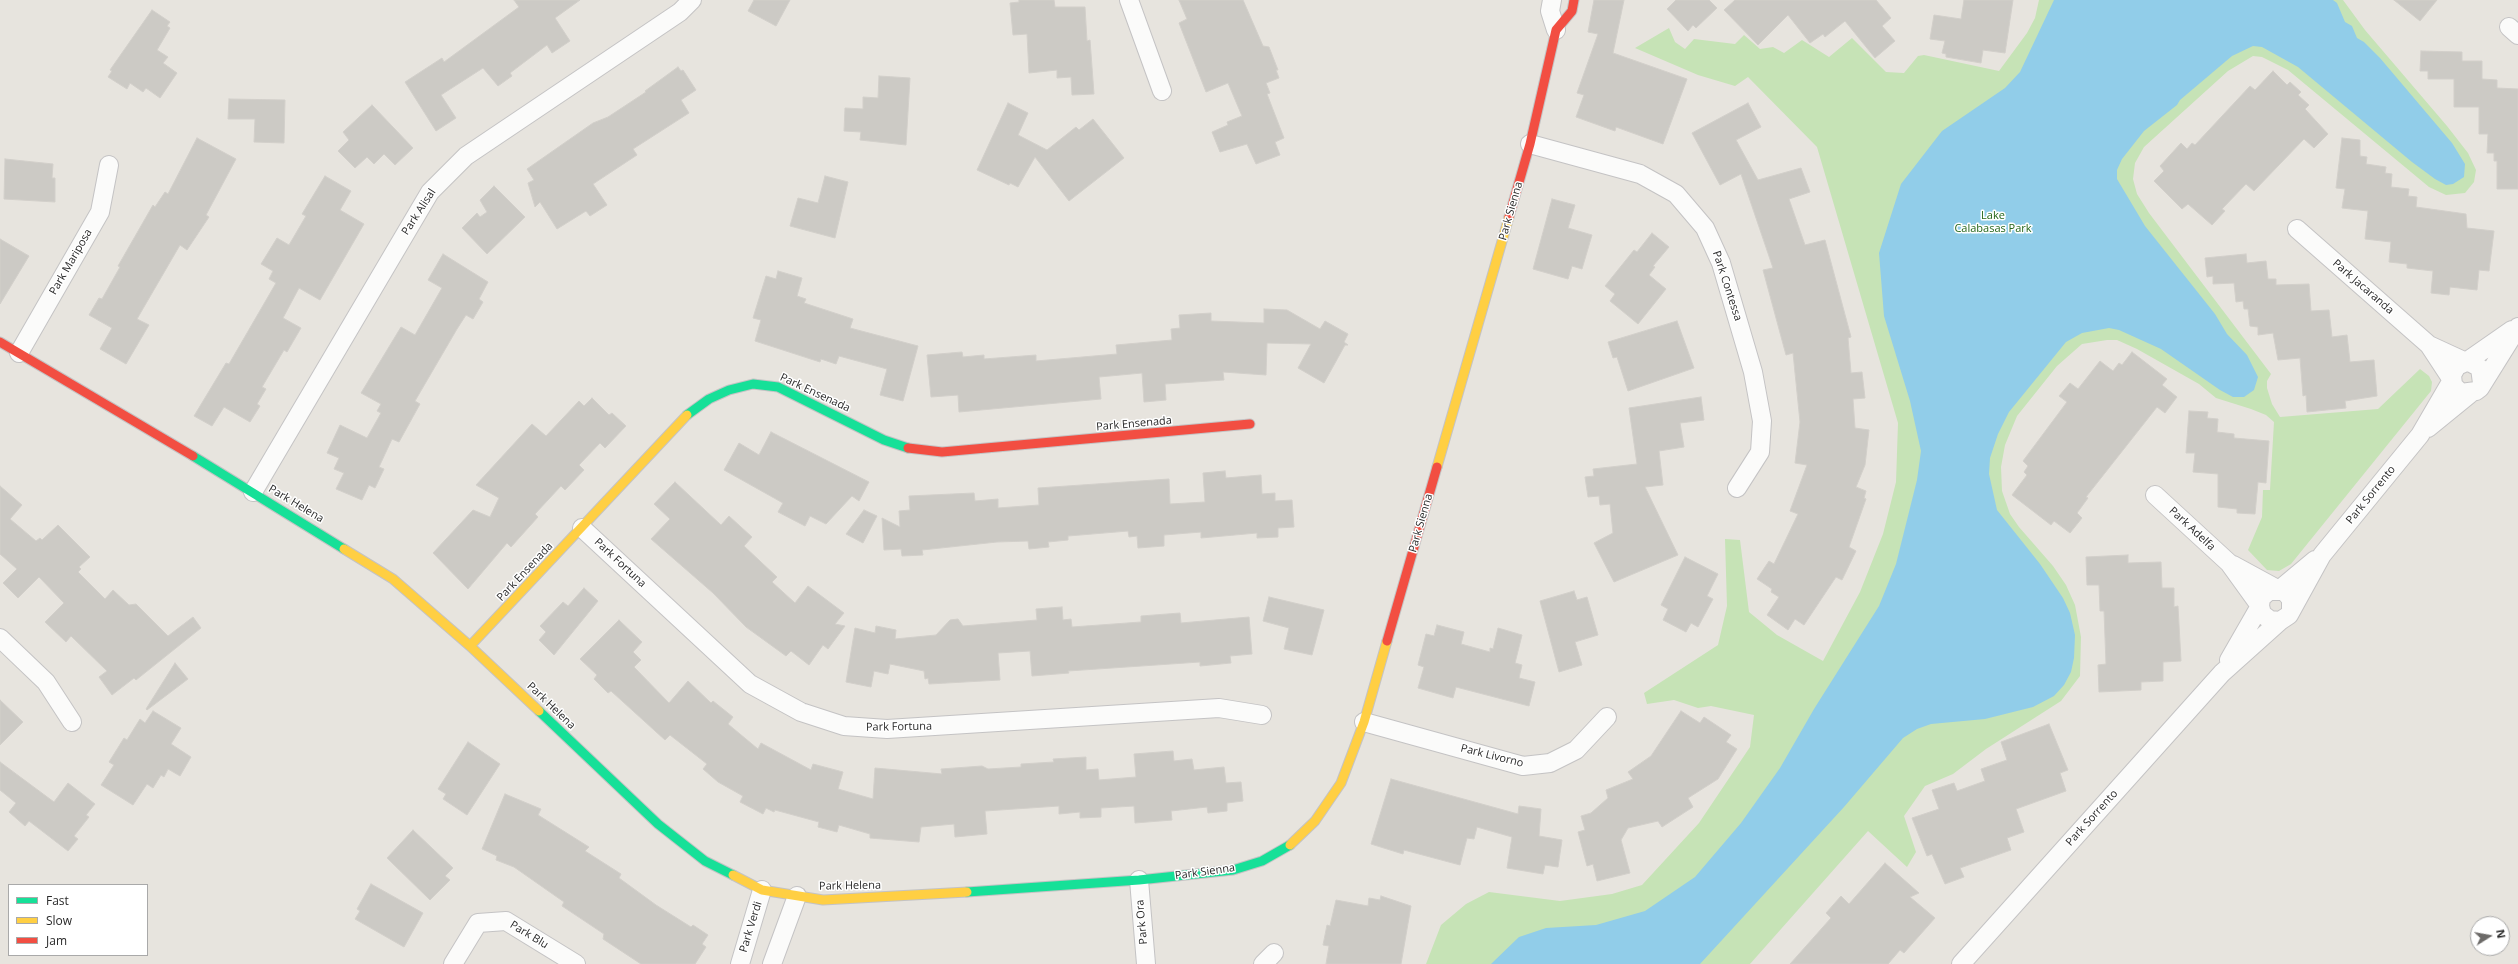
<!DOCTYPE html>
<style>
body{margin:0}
#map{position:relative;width:2518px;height:964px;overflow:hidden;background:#e7e4de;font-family:"Open Sans",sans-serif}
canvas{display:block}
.legend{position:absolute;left:8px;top:884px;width:140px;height:72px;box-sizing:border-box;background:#fff;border:1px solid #a9a9a9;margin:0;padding:5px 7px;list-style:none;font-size:12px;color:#292929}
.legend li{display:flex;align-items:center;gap:8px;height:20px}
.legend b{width:20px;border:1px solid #a9a9a9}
.north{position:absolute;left:2470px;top:916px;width:40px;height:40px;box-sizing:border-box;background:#fff;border:1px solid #a9a9a9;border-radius:50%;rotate:79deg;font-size:11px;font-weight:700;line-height:16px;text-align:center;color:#292929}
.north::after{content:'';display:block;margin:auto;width:14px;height:18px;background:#6c6a68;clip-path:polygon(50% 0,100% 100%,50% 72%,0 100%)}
</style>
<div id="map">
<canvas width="2518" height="964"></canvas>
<ul class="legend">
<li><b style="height:5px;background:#16e098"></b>Fast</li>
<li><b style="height:5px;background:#ffcf43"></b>Slow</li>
<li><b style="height:5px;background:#f24e42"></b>Jam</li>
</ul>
<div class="north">N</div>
</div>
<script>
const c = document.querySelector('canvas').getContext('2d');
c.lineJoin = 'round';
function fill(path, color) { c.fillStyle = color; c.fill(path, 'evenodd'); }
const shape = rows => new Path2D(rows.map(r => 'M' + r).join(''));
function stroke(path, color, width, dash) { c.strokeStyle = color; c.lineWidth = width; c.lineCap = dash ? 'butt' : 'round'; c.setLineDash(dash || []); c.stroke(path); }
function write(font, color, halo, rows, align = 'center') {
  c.font = font + ' "Open Sans",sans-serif'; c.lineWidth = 3; c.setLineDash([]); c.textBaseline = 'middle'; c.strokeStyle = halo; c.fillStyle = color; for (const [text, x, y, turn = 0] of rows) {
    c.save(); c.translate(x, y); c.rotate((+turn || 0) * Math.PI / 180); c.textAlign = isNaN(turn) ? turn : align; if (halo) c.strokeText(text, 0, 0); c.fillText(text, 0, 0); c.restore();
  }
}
fill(shape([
 [2039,0,2343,0,2365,30,2447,126,2468,153,2476,170,2474,182,2465,193,2446,195,2429,187,2288,70,2262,57,2253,56,2228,71,2144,147,2135,163,2133,179,2137,194,2149,213,2271,374,2267,381,2267,388,2272,404,2280,417,2378,409,2420,369,2429,376,2432,382,2431,391,2291,564,2279,571,2267,570,2248,550,2262,517,2263,490,2270,490,2274,422,2266,415,2251,409,2216,398,2199,384,2137,349,2117,340,2107,340,2082,344,2057,366,2017,416,2005,445,2001,467,2002,491,2010,514,2019,527,2053,566,2066,585,2075,605,2081,637,2080,676,2061,701,1986,749,1953,774,1925,786,1904,816,1916,852,1907,867,1868,831,1750,964,1426,964,1441,925,1466,904,1489,892,1560,901,1612,894,1642,885,1699,823,1750,747,1754,715,1711,706,1698,708,1674,700,1647,704,1644,693,1718,645,1727,606,1725,539,1740,540,1749,612,1777,635,1823,661,1860,592,1883,534,1896,482,1898,423,1817,147,1748,77,1735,86,1698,75,1635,48,1669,28,1675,42,1685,49,1694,39,1735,44,1744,35,1760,49,1773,47,1784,53,1802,40,1829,57,1852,38,1886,72,1904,73,1918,56,1924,55,1999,71,2027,33,2035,18]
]), '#c6e3b6');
fill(shape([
 [2054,0,2333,0,2337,3,2345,22,2352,26,2357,38,2364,42,2380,58,2452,143,2465,164,2464,177,2453,184,2446,185,2435,179,2412,162,2298,67,2262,47,2253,46,2232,56,2180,100,2177,105,2144,131,2122,159,2117,170,2117,179,2145,226,2215,314,2227,334,2247,355,2258,377,2254,390,2244,397,2233,397,2220,390,2161,349,2119,330,2109,328,2082,333,2066,342,2009,412,1998,434,1990,458,1989,474,1997,510,2040,564,2063,598,2070,613,2075,635,2074,658,2071,672,2064,685,2054,696,2033,707,1985,719,1931,724,1917,729,1903,738,1844,807,1700,964,1491,964,1519,937,1546,928,1596,925,1645,911,1695,877,1741,823,1780,768,1814,709,1879,606,1896,564,1917,480,1921,451,1910,401,1884,316,1879,253,1901,184,1942,131,2005,88,2020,72]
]), '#91cde9');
const building = shape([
 [514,0,580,0,555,18,570,41,552,53,547,45,510,73,512,76,498,86,483,68,441,95,456,118,436,131,405,82,442,58,444,62,519,7,514,0],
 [754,0,790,0,776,26,748,11,754,0],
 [1019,0,1054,0,1055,7,1085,7,1087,41,1090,40,1094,94,1072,95,1071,77,1057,78,1057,70,1029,73,1027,34,1013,35,1010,3,1019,2,1019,0],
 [1179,0,1243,0,1263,46,1269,47,1278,70,1276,70,1279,78,1266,83,1270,93,1267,94,1284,138,1275,142,1280,155,1256,164,1247,144,1220,152,1212,132,1228,125,1227,122,1242,116,1228,83,1206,92,1179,23,1187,19,1179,0],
 [1594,0,1624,0,1613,53,1687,79,1663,144,1616,127,1615,131,1576,117,1584,95,1577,93,1598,34,1588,32,1594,0],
 [1676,0,1709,0,1717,8,1696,28,1693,25,1688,31,1667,9,1676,0],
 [1735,0,1876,0,1891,18,1882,26,1895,41,1875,58,1845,21,1825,37,1823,34,1810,43,1788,15,1758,45,1724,10,1735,0],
 [1964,0,2013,0,2005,53,1983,50,1981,63,1946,57,1946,54,1942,53,1945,41,1930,39,1934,15,1961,19,1964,0],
 [2394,0,2437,0,2420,21,2394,0],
 [152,10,170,22,167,26,170,28,157,50,168,57,163,63,177,73,160,98,146,88,143,92,130,83,127,89,108,77,112,71,110,70,152,10],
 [2421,51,2462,52,2462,61,2482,61,2482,79,2497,80,2497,88,2518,89,2518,189,2497,189,2497,161,2494,161,2494,153,2487,153,2488,134,2479,134,2479,107,2454,107,2454,79,2428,79,2428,71,2420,71,2421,51],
 [678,67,681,71,683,70,696,90,681,100,689,113,633,149,637,155,593,184,607,205,590,216,586,211,557,229,540,202,535,207,528,183,534,180,527,169,593,123,608,117,646,92,645,91,678,67],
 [2273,71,2287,85,2290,82,2301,92,2298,95,2309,105,2305,109,2328,134,2314,148,2304,139,2254,191,2246,184,2222,209,2225,211,2212,225,2188,204,2182,209,2154,181,2164,171,2160,166,2181,143,2187,149,2192,143,2195,145,2250,86,2255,90,2273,71],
 [879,76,910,78,906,145,860,140,861,132,844,131,845,108,863,109,863,97,878,98,879,76],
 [229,99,285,100,284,143,254,142,255,119,228,119,229,99],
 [1008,103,1028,113,1018,135,1047,150,1076,127,1079,130,1093,119,1124,158,1069,201,1035,157,1018,187,1010,183,1009,185,977,170,1008,103],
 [1748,103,1761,127,1736,140,1758,180,1801,168,1810,192,1789,199,1805,245,1825,240,1851,337,1848,338,1851,373,1862,372,1865,398,1853,399,1855,428,1869,430,1865,465,1856,487,1866,491,1864,498,1866,499,1849,547,1856,551,1842,580,1836,577,1804,625,1795,619,1788,630,1767,615,1779,597,1771,592,1772,589,1757,579,1769,561,1774,564,1798,514,1790,511,1807,465,1795,463,1800,422,1793,353,1786,355,1763,270,1773,268,1741,174,1720,185,1692,133,1748,103],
 [372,105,413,148,395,165,384,154,374,164,367,157,355,168,338,151,349,140,343,132,372,105],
 [197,138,236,159,206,215,209,217,187,250,180,245,137,319,149,325,126,364,100,349,112,328,89,315,99,298,102,299,120,267,118,266,153,205,155,207,165,192,168,194,197,138],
 [2342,138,2360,140,2360,156,2367,157,2366,164,2386,167,2385,173,2392,174,2391,187,2409,189,2408,196,2417,197,2416,207,2466,214,2467,228,2494,231,2489,271,2479,270,2477,290,2450,287,2449,295,2431,293,2433,271,2407,268,2407,264,2389,262,2391,242,2365,239,2368,211,2342,208,2345,189,2336,188,2342,138],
 [5,159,53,164,52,178,55,178,55,202,4,199,5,159],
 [325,176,351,191,340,210,364,224,320,300,299,288,283,318,301,328,287,352,284,350,262,387,266,389,257,404,260,406,250,422,224,407,212,426,194,416,226,363,229,364,276,283,269,279,273,271,261,264,277,238,289,245,306,216,302,214,325,176],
 [825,176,848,182,835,238,790,226,798,198,818,203,825,176],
 [494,186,525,217,487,254,462,228,477,213,480,217,487,212,480,200,494,186],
 [1552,199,1575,205,1568,228,1592,235,1582,269,1572,266,1568,279,1533,269,1552,199],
 [1652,233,1669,247,1653,266,1655,267,1649,275,1666,289,1638,324,1610,301,1615,294,1605,286,1634,250,1637,252,1652,233],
 [0,239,29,256,0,304,0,239],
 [443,254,488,282,479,299,483,302,473,319,466,315,457,329,415,401,420,404,399,442,392,439,379,467,384,469,375,488,369,485,362,500,336,489,344,473,334,469,339,458,327,453,340,425,367,438,381,413,377,411,381,404,361,393,401,327,415,335,442,288,428,280,443,254],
 [2246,254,2247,263,2266,261,2268,279,2276,279,2276,285,2309,284,2311,311,2329,310,2332,337,2347,335,2350,362,2374,360,2377,396,2345,401,2346,408,2307,412,2306,395,2303,396,2300,358,2278,360,2273,333,2258,335,2258,327,2250,326,2248,309,2244,309,2243,301,2236,302,2234,283,2213,284,2213,276,2207,277,2205,258,2246,254],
 [778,271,802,278,797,296,806,299,804,303,853,319,850,328,918,346,903,401,880,395,887,369,839,356,836,364,821,359,820,362,755,341,761,320,753,318,766,276,776,279,778,271],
 [1264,309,1287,310,1320,329,1325,321,1348,334,1344,342,1348,345,1345,345,1324,383,1298,368,1311,344,1267,343,1266,375,1223,372,1224,380,1165,384,1166,400,1144,402,1142,373,1099,377,1101,399,959,412,958,395,931,397,927,355,962,352,963,357,984,355,984,359,1036,355,1036,361,1117,354,1116,345,1172,340,1171,329,1180,328,1179,315,1211,313,1211,321,1264,323,1264,309],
 [1677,321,1694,368,1628,391,1617,357,1613,358,1608,342,1677,321],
 [2132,352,2167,379,2162,385,2177,397,2165,413,2157,407,2086,497,2088,498,2077,513,2082,518,2070,533,2054,521,2051,525,2012,495,2027,475,2024,472,2028,466,2023,461,2067,402,2059,396,2070,383,2078,389,2100,361,2113,371,2119,363,2122,365,2132,352],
 [1701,397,1704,420,1680,423,1684,447,1659,451,1663,485,1645,487,1678,555,1614,582,1594,543,1613,533,1610,504,1600,505,1599,496,1588,497,1585,477,1594,476,1593,469,1637,464,1629,408,1701,397],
 [592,398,609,415,612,413,626,426,605,448,600,443,579,465,584,470,565,490,561,486,535,514,538,517,511,547,507,543,468,589,433,553,473,510,490,517,499,498,476,485,532,424,546,436,579,401,584,406,592,398],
 [2189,411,2208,412,2207,418,2218,419,2217,432,2234,434,2234,438,2269,441,2266,483,2258,482,2255,514,2237,513,2237,509,2218,507,2218,474,2193,472,2195,453,2186,453,2189,411],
 [771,432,869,482,859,501,852,496,826,524,810,516,805,526,778,512,783,503,724,470,739,443,759,455,771,432],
 [1225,471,1226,478,1261,475,1262,494,1275,493,1275,501,1292,500,1294,527,1278,528,1278,537,1257,538,1257,533,1201,538,1201,532,1164,535,1164,546,1138,548,1137,536,1129,537,1128,531,1068,536,1068,540,1048,542,1049,547,1029,549,1028,541,997,542,922,550,923,555,902,556,901,549,884,550,882,518,900,527,899,511,910,510,909,496,974,493,975,501,998,499,998,508,1039,505,1038,488,1169,479,1170,504,1205,502,1203,473,1225,471],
 [675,482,721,525,729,516,752,537,744,546,777,577,772,582,795,603,808,586,844,613,835,624,845,626,828,649,823,645,809,665,791,651,786,656,746,627,713,593,651,539,670,519,654,504,675,482],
 [0,486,22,505,10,519,36,541,40,538,42,540,58,525,90,557,79,567,81,569,78,572,105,599,113,590,129,605,136,604,168,636,193,617,201,628,136,680,134,678,112,695,99,677,107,671,71,636,66,642,45,622,64,603,39,577,18,598,3,583,17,569,0,554,0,486],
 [864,510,877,516,863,543,846,534,864,510],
 [2128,555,2128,563,2161,562,2162,588,2174,588,2174,607,2178,606,2181,661,2163,662,2163,681,2141,682,2141,690,2099,692,2098,665,2106,664,2104,611,2100,611,2099,585,2087,585,2086,557,2128,555],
 [1685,557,1718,574,1707,596,1713,599,1698,627,1691,623,1686,632,1663,620,1668,609,1661,605,1685,557],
 [584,588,598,601,554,655,539,640,546,632,540,626,563,602,568,606,584,588],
 [1574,591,1577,600,1587,597,1598,635,1575,642,1582,665,1559,672,1540,601,1574,591],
 [1269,597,1324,610,1312,655,1284,649,1289,628,1263,621,1269,597],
 [1062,607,1063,620,1071,619,1072,627,1141,622,1141,616,1180,613,1181,623,1249,617,1252,654,1230,656,1231,663,1200,666,1200,662,1068,671,1069,673,1032,676,1030,651,998,653,1000,680,929,684,928,678,925,679,924,671,890,664,888,674,874,671,871,687,846,682,855,628,875,633,876,626,896,630,895,639,936,635,950,620,958,619,963,626,1037,620,1036,609,1062,607],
 [619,620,642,642,633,652,641,660,634,667,669,703,688,681,711,703,713,701,733,717,728,724,758,749,761,743,811,770,813,764,843,772,838,789,873,799,875,768,942,774,941,769,982,766,988,769,1021,767,1021,764,1054,762,1053,759,1086,757,1086,770,1098,769,1099,780,1136,777,1134,754,1173,751,1174,761,1192,759,1194,770,1224,767,1226,783,1241,782,1243,801,1227,803,1227,811,1208,813,1207,807,1171,811,1172,820,1135,823,1134,806,1101,808,1101,817,1080,818,1080,812,1059,814,1059,806,985,811,987,834,955,837,954,824,921,827,919,842,870,838,870,834,839,825,837,832,818,827,819,822,775,810,774,812,766,808,763,814,740,802,743,796,718,782,703,769,707,764,670,735,665,740,611,691,608,693,594,679,597,675,580,659,619,620],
 [1437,625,1464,632,1461,644,1490,652,1490,648,1493,649,1498,628,1522,635,1515,663,1522,665,1519,678,1535,682,1529,706,1456,687,1453,698,1418,688,1424,667,1418,665,1426,634,1434,636,1437,625],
 [175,663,188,679,147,710,146,709,175,663],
 [0,700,23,722,0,745,0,700],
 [153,711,181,728,171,744,191,757,180,776,168,769,164,777,161,775,153,788,147,784,133,805,101,785,114,765,109,762,124,738,127,740,140,719,145,723,153,711],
 [1681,711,1700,723,1704,717,1731,735,1726,742,1737,749,1718,779,1688,798,1693,807,1662,827,1658,821,1628,828,1621,840,1630,873,1597,881,1593,864,1587,866,1578,832,1585,830,1581,816,1591,813,1608,798,1606,790,1633,779,1628,772,1651,756,1681,711],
 [2049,724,2068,770,2060,773,2066,791,2016,809,2024,832,2007,838,2011,850,1960,868,1964,877,1945,884,1932,854,1927,856,1912,818,1939,809,1932,790,1954,783,1957,791,1985,781,1981,769,2007,760,2001,742,2049,724],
 [468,742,500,764,467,815,443,799,446,794,438,789,468,742],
 [0,762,54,802,68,783,95,804,86,815,89,817,74,836,78,839,68,851,29,821,25,826,9,812,16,803,0,790,0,762],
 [1391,779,1518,814,1519,806,1541,809,1539,836,1562,840,1558,867,1545,865,1543,874,1507,868,1512,837,1477,827,1474,839,1467,838,1460,865,1404,850,1403,854,1371,844,1391,779],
 [505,794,541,809,538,815,589,847,585,851,621,874,619,878,656,905,691,927,693,925,708,935,702,944,706,947,695,964,641,964,603,939,604,934,562,906,564,902,514,867,496,860,497,856,482,849,505,794],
 [413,830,453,868,445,876,450,880,430,900,387,858,413,830],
 [1885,863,1919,893,1910,897,1935,918,1904,953,1900,950,1888,964,1790,964,1831,918,1826,913,1841,896,1849,904,1885,863],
 [371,884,423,913,404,947,355,919,360,911,357,909,371,884],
 [1381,896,1411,906,1401,964,1326,964,1329,946,1323,945,1327,925,1330,926,1336,900,1368,906,1369,898,1380,900,1381,896]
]);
fill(building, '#cccac5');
stroke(building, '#d2cfca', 1);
const street = shape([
 [1129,0,1162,91],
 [1552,0,1550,11,1556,30],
 [2509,27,2518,35],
 [1530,144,1640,174,1676,194,1705,228,1721,263,1753,372,1762,421,1760,452,1737,488],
 [2429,345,2466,362,2512,330],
 [19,353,100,212,109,165],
 [2482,383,2480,368,2471,363,2466,362,2457,366,2452,375,2453,385,2461,393,2476,391,2480,388,2518,327],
 [2428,428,2471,393],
 [253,492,430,192,466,156,680,12,692,0],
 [2155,495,2229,563,2260,606,2229,660],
 [582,528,750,684,801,712,844,726,887,729,1219,708,1262,715],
 [2233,565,2279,590,2315,560],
 [2291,610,2291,599,2284,591,2269,591,2261,598,2260,606,2262,614,2270,620,2280,621,2289,615,2322,555,2420,435,2452,380,2429,345,2297,229],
 [0,638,46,682,72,722],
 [1364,722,1523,766,1550,763,1576,750,1607,717],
 [1139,880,1146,964],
 [453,964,478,923,506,921,576,964],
 [740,964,762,890],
 [772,964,797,896],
 [1263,964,1274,953],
 [1961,964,2222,673,2280,621]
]);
const fast = shape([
 [687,415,709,399,729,390,753,384,778,387,884,440,908,448],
 [193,456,344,549],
 [539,711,658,824,705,861,733,875],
 [967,892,1139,880,1233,870,1262,861,1290,845]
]);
const slow = shape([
 [1437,467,1509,217],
 [344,549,393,579,470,646,539,711],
 [470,646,687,415],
 [1290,845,1315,821,1341,783,1364,722,1387,641],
 [733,875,762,890,823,900,967,892]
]);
const jam = shape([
 [1509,217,1530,144,1556,30,1572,11,1574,0],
 [0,342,193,456],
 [908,448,942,452,1250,424],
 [1387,641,1437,467]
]);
stroke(street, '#c4c3c4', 20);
stroke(fast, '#c4c3c4', 11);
stroke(slow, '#c4c3c4', 11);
stroke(jam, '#c4c3c4', 11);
stroke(street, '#fbfbfa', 18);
stroke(fast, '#16e098', 9);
stroke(slow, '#ffcf43', 9);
stroke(jam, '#f24e42', 9);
write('11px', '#292929', '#fff', [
 ["Park Sienna",1511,211,-74],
 ["Park Alisal",419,212,-57],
 ["Park Mariposa",71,262,-60],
 ["Park Contessa",1727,286,72],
 ["Park Jacaranda",2363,287,41],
 ["Park Ensenada",815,393,25],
 ["Park Ensenada",1134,424,-5],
 ["Park Sorrento",2371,495,-51],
 ["Park Helena",296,504,31],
 ["Park Sienna",1421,523,-74],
 ["Park Adelfa",2192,529,43],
 ["Park Fortuna",620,563,43],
 ["Park Ensenada",525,572,-47],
 ["Park Helena",551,706,44],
 ["Park Fortuna",899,727,-1],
 ["Park Livorno",1492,756,14],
 ["Park Sorrento",2092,818,-48],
 ["Park Sienna",1205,872,-8],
 ["Park Helena",850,886,-1],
 ["Park Ora",1142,922,-95],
 ["Park Verdi",751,927,-73],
 ["Park Blu",529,935,31]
]);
write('11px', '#246519', '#fff', [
 ["Lake",1993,216],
 ["Calabasas Park",1993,229]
]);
</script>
